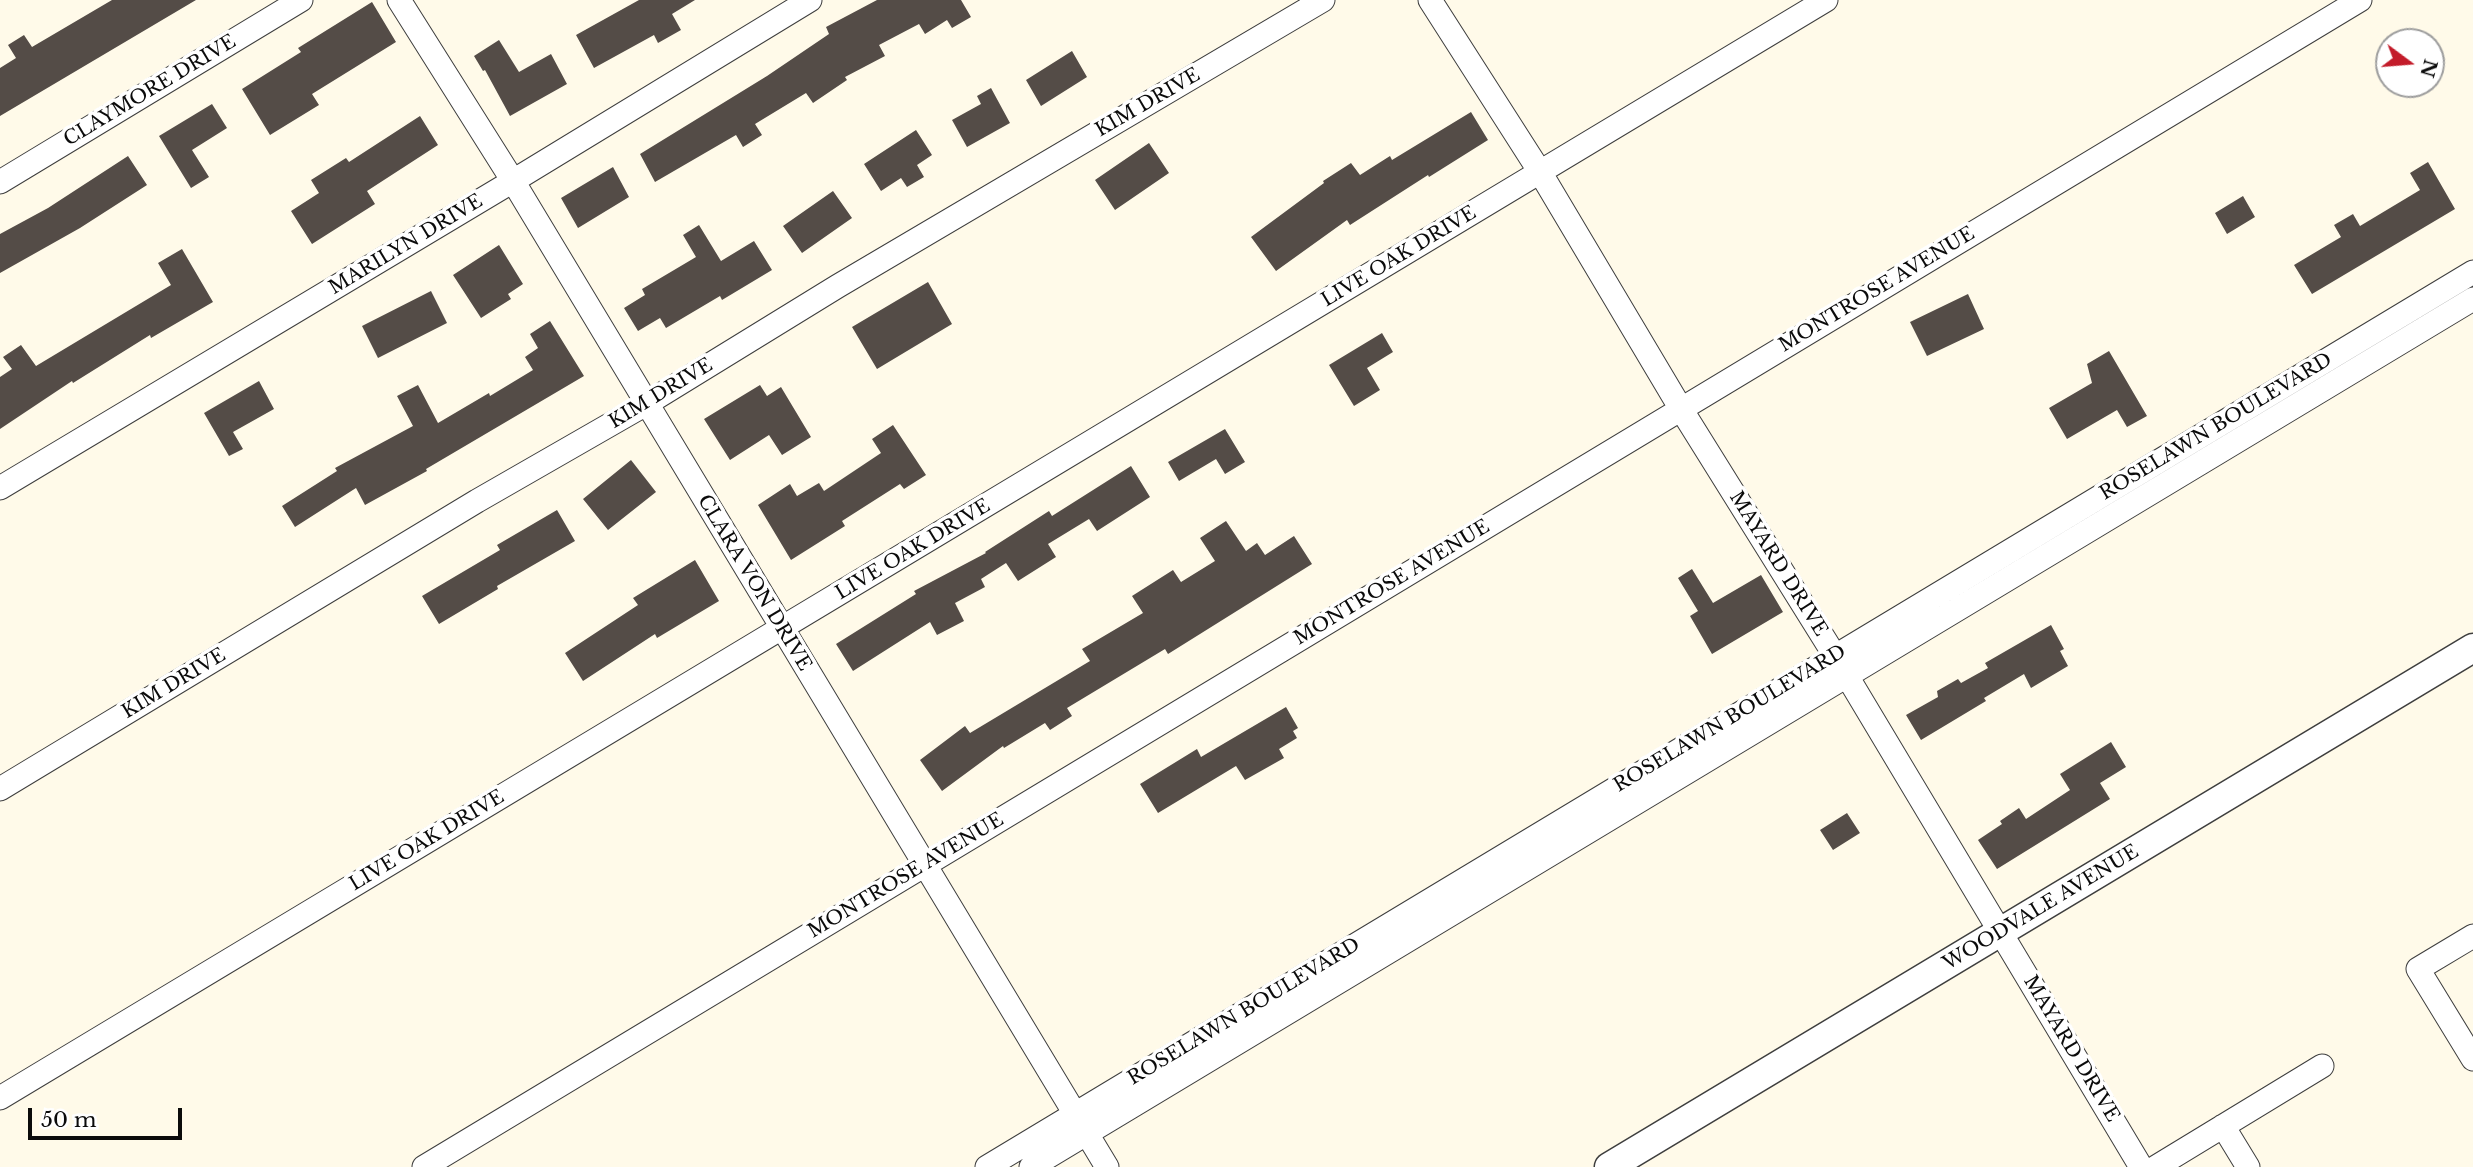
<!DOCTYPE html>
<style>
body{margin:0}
#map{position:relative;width:2473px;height:1167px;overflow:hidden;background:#fffae9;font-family:"Libre Baskerville",serif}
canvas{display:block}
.north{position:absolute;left:2375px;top:28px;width:70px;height:70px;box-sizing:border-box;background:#fff;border:2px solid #9d9d9d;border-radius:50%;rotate:106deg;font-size:19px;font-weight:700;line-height:28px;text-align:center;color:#0b0b0b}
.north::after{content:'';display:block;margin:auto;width:24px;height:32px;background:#c31c2a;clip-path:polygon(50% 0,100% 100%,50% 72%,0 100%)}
.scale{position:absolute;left:28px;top:1108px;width:154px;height:32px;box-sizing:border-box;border:4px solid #0b0b0b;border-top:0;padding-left:9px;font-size:21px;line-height:24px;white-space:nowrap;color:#0b0b0b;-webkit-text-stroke:5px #fff;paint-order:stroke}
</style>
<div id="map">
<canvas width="2473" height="1167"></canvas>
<div class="north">N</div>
<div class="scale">50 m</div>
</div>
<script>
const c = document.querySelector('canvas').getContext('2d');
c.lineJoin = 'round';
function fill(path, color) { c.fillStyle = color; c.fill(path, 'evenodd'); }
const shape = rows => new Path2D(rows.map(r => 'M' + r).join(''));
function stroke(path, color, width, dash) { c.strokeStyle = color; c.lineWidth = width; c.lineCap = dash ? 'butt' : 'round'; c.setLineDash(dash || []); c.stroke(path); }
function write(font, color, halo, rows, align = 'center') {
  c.font = font + ' "Libre Baskerville",serif'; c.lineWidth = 7; c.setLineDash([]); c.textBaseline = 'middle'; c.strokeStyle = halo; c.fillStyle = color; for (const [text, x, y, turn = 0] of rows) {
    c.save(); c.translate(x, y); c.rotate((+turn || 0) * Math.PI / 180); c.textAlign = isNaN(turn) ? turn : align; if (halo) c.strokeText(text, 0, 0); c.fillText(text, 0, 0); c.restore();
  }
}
fill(shape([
 [112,0,196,0,0,116,0,68,16,58,8,45,24,35,32,47],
 [639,0,695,0,672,14,681,30,658,43,654,35,594,68,576,35],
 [877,0,961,0,971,17,952,28,947,20,925,34,919,24,879,45,885,56,845,77,847,80,813,103,806,93,755,124,762,135,743,147,736,135,655,182,640,154,767,76,829,34,826,27],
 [372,2,396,42,312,94,319,105,270,135,242,89,301,52,298,48],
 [499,40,519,72,551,54,567,84,510,116,485,70,483,71,474,56],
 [1072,51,1087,77,1041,106,1026,80],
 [991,88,1010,123,967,147,952,120,981,104,977,96],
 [212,104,227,128,192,150,209,177,191,188,159,136],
 [1471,112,1488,140,1429,177,1428,175,1350,225,1347,220,1276,271,1251,237,1324,183,1323,181,1351,163,1360,175,1390,156,1392,160],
 [420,116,438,145,367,191,375,204,312,244,291,211,319,193,311,180,346,158,349,162],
 [916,130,932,155,917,165,924,177,907,187,901,178,881,191,864,164],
 [1149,143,1169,173,1115,210,1095,180],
 [128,156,147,185,80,228,0,273,0,234,48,208],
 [2428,162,2455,209,2312,294,2294,265,2341,237,2334,225,2353,214,2360,226,2420,190,2410,173],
 [613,167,629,197,578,228,561,198],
 [833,191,852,218,802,253,783,226],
 [2243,196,2255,217,2227,234,2215,213],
 [699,225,721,261,754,241,772,270,722,300,720,296,666,328,660,318,638,331,624,308,645,295,642,289,696,257,683,235],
 [499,245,523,284,508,294,511,299,481,318,453,275],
 [182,249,213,302,151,338,150,335,73,383,72,381,0,429,0,377,12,369,3,357,21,345,36,366,171,285,158,263],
 [928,282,952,324,877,369,852,327],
 [431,291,447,323,378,358,362,326],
 [1968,294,1984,329,1927,356,1910,322],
 [550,321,584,376,426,469,427,471,365,505,356,488,295,527,282,506,337,471,335,468,413,426,397,396,418,385,438,423,489,393,490,396,533,370,525,357,538,348,530,334],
 [1382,333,1393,352,1367,368,1380,390,1354,406,1329,365],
 [2109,351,2147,416,2127,427,2117,410,2067,439,2049,408,2092,383,2087,364],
 [259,381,274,409,233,432,243,449,229,456,204,413],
 [760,385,767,396,781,387,811,437,782,455,769,435,730,460,704,419],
 [893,425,926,475,904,489,900,484,842,521,845,526,791,560,758,505,790,484,797,496,819,483,824,491,881,453,872,439],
 [1225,429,1245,462,1225,474,1216,459,1179,481,1168,462],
 [631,460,656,492,608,530,583,499],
 [1131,466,1150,497,1097,531,1089,519,1048,544,1056,557,1018,581,1006,563,981,579,985,587,955,603,964,621,937,635,930,622,853,671,836,644,916,594,914,591,986,553,985,552,1049,511,1052,516],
 [557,510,575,541,497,586,498,589,439,624,422,596,500,550,497,545],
 [1226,521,1246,551,1257,543,1265,555,1294,536,1312,564,1168,654,1165,649,1067,708,1072,716,1050,730,1045,723,1004,748,1003,746,942,791,920,760,965,726,970,733,1090,661,1082,649,1143,613,1132,596,1173,570,1181,582,1215,561,1200,538],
 [695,560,719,601,657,638,655,634,583,681,565,653,638,605,633,598],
 [1692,569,1713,603,1761,575,1783,612,1712,654,1690,616,1698,611,1678,578],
 [2051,625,2064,649,2060,651,2068,666,2031,688,2024,674,1984,698,1986,701,1921,740,1906,715,1938,697,1937,691,1958,679,1961,683,1988,668,1985,663],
 [1286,707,1298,728,1293,731,1297,738,1279,749,1284,758,1245,780,1236,766,1158,813,1140,784,1197,749,1201,757],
 [2111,742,2126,767,2100,783,2110,799,1997,869,1978,840,2002,824,2000,821,2019,808,2026,819,2070,790,2060,774],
 [1847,813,1860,833,1833,850,1820,830]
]), '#544c47');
const minor = shape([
 [399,0,513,181,1107,1167],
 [1430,0,1540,172,1681,409,1835,656,2141,1167],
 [0,182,301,0],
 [0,488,513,181,810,0],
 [0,789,477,501,646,404,838,286,1323,0],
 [2473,936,2418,969,2473,1059],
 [0,1098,1826,0],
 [2223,1126,2248,1167],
 [424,1167,2360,0],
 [987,1167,2473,272],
 [1031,1167,2473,299],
 [2156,1167,2322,1066]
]);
const tertiary = shape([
 [1609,1167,2473,648]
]);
stroke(minor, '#3e3e3e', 25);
stroke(tertiary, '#3e3e3e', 31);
stroke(minor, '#fff', 23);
stroke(tertiary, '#fff', 28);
write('19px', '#0b0b0b', '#fff', [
 ["CLAYMORE DRIVE",150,91,-31],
 ["KIM DRIVE",1148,103,-30],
 ["MARILYN DRIVE",406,245,-31],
 ["LIVE OAK DRIVE",1399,257,-31],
 ["MONTROSE AVENUE",1877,290,-31],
 ["KIM DRIVE",661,394,-31],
 ["ROSELAWN BOULEVARD",2216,427,-31],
 ["LIVE OAK DRIVE",913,550,-31],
 ["MAYARD DRIVE",1778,564,58],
 ["CLARA VON DRIVE",754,583,59],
 ["MONTROSE AVENUE",1392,583,-31],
 ["KIM DRIVE",174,684,-31],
 ["ROSELAWN BOULEVARD",1730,719,-31],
 ["LIVE OAK DRIVE",427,841,-31],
 ["MONTROSE AVENUE",906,876,-31],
 ["WOODVALE AVENUE",2041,908,-31],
 ["ROSELAWN BOULEVARD",1244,1012,-31],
 ["MAYARD DRIVE",2071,1049,59]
]);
</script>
